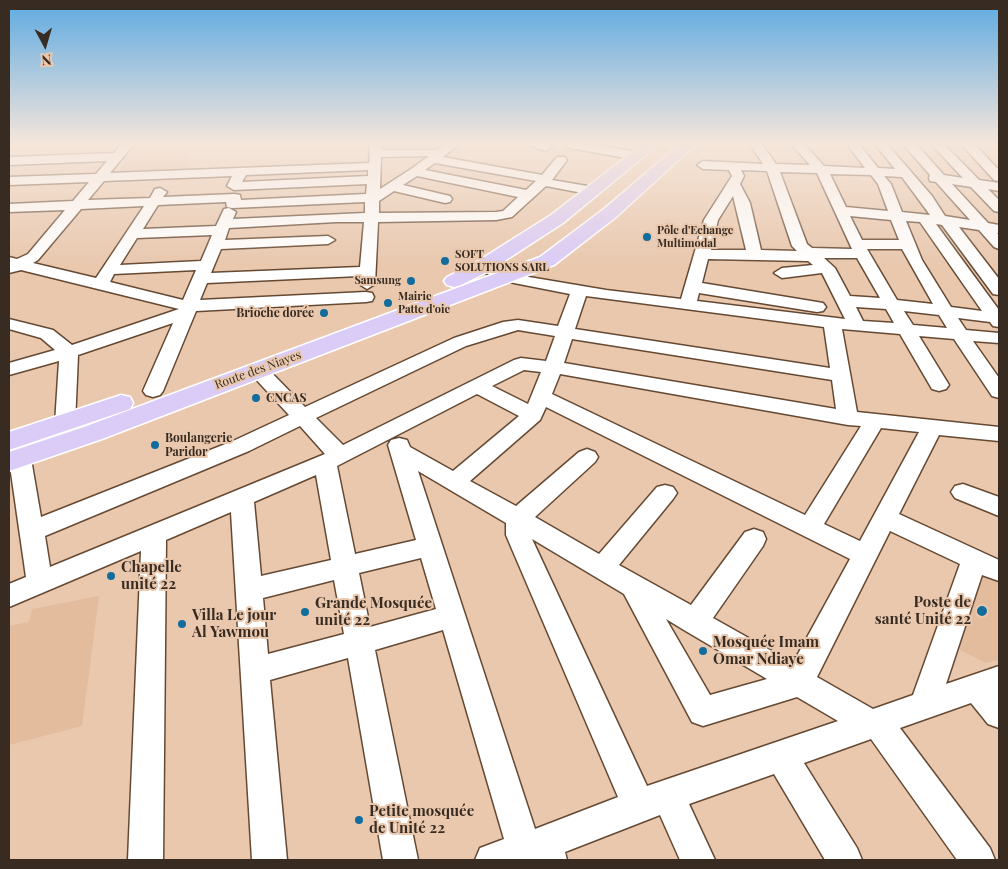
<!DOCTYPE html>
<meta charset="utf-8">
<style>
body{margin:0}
#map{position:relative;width:1008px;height:869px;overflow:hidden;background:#e9c8ae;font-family:"Playfair Display",serif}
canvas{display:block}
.frame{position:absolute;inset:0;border:10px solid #382b21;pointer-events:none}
.north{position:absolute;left:20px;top:20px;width:50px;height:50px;-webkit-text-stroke:4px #e9c8ae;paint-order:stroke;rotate:174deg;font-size:14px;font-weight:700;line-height:20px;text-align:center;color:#382b21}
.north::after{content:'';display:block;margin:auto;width:18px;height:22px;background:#382b21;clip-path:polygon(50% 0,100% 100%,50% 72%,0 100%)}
</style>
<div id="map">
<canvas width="1008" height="869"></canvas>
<div class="frame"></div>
<div class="north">N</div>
</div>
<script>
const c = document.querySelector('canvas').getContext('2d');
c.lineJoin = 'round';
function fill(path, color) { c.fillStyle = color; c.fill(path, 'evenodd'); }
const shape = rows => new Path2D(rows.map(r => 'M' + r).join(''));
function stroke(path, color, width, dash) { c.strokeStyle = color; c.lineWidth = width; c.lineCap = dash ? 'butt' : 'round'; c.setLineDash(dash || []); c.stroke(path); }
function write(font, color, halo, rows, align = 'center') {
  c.font = font + ' "Playfair Display",serif'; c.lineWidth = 4; c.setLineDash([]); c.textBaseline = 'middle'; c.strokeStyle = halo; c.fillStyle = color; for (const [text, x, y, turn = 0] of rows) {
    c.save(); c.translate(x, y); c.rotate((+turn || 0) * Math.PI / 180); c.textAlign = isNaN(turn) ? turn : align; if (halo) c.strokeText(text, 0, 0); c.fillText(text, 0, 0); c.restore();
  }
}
fill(shape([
 [138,144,195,144,186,159,193,159,186,171,116,174],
 [980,567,999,576,999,660,986,663,954,647],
 [99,596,82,726,9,745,9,626,29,622,32,609]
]), '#e3bb9d');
const minor = shape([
 [121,144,134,144,110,173,369,163,370,144,382,144,382,150,437,150,445,144,459,144,443,157,542,175,557,157,565,157,567,160,552,180,593,187,600,191,593,195,546,186,512,217,496,220,378,222,375,284,367,289,359,284,359,276,207,283,200,300,366,292,372,293,374,297,372,301,366,302,196,311,163,391,160,395,153,397,146,395,143,391,173,323,78,355,75,424,72,429,65,431,58,429,55,424,59,361,9,375,9,363,55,350,41,338,9,329,9,319,53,330,72,345,179,309,21,270,9,273,9,257,17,259,28,254,65,210,9,212,9,204,73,201,89,182,9,185,9,177,96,174,107,161,9,165,9,157,114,153,121,144],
 [429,156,411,169,380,189,381,157,429,156],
 [435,163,536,181,526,190,425,170,435,163],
 [368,170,368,176,242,182,246,175,368,170],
 [232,176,227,186,234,190,367,184,366,194,241,200,240,195,235,194,163,197,167,192,160,188,155,189,150,198,88,200,104,181,232,176],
 [417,176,518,197,503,211,496,212,379,213,379,201,394,191,445,203,450,202,452,199,450,196,403,185,417,176],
 [226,202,227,207,232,208,365,202,365,213,233,219,236,212,229,208,224,209,216,226,143,229,158,205,226,202],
 [144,206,96,278,33,263,38,260,81,209,144,206],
 [336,222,364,222,360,267,211,273,221,249,328,244,335,240,328,236,225,240,229,228,336,222],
 [212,235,201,261,120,265,137,238,212,235],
 [196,270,183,300,110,282,114,274,196,270],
 [525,144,549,144,552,147,546,151,525,144],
 [564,144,591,144,637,152,643,156,637,160,570,148,564,144],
 [750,144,762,144,776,164,810,165,791,144,804,144,824,166,865,168,847,144,859,144,878,168,895,169,875,144,887,144,932,196,945,216,970,220,936,182,930,181,929,178,930,175,903,144,916,144,944,175,963,178,931,144,944,144,979,180,999,183,999,191,988,189,999,200,999,212,994,211,971,187,952,184,988,223,999,225,999,233,997,233,999,235,999,249,994,247,979,230,959,227,999,279,999,295,993,294,942,225,936,224,999,310,999,327,993,326,990,322,958,318,966,330,999,333,999,343,973,341,999,378,999,398,992,396,954,339,919,336,949,385,946,389,939,391,932,389,900,334,842,329,857,412,999,427,999,441,939,435,899,514,999,560,999,581,982,575,946,684,999,666,999,728,988,724,971,703,900,728,990,848,995,860,957,860,871,739,804,763,857,848,862,860,825,860,774,774,689,804,715,860,680,860,660,815,565,852,567,860,475,860,480,848,504,839,443,630,375,650,418,860,383,860,348,658,270,680,287,860,252,860,231,512,166,540,163,860,128,860,141,551,9,607,9,584,26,577,9,459,12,454,20,451,28,454,31,459,41,517,233,441,289,415,251,374,248,370,251,366,265,366,305,407,454,338,503,322,518,320,558,326,570,294,514,283,476,270,474,267,476,264,482,262,523,276,606,290,681,299,704,220,732,176,729,170,703,169,697,165,703,161,763,164,750,144],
 [741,170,767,171,792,246,797,251,761,250,750,203,740,184,744,176,741,170],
 [780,172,817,173,852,249,812,248,807,244,780,172],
 [830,174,871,175,878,184,888,211,846,207,830,174],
 [884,176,902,177,930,215,902,212,891,184,884,176],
 [733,196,746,250,711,250,718,220,733,196],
 [850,216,891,220,899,240,862,240,850,216],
 [906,221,920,222,982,311,951,307,922,260,906,221],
 [867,249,902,249,933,304,897,300,867,249],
 [824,258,857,258,880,298,850,296,835,268,824,258],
 [708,259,808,261,813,265,782,268,774,273,782,278,822,273,845,319,697,301,699,293,817,312,823,311,826,307,823,303,817,302,702,283,708,259],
 [586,296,824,327,830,368,575,329,586,296],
 [856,307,886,309,894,323,863,321,856,307],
 [904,311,939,315,947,328,913,325,904,311],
 [518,330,555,336,546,361,521,358,514,360,343,445,316,418,466,346,518,330],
 [572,339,832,380,836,409,564,363,572,339],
 [524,370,541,372,528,404,492,386,524,370],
 [560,374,848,425,861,426,805,515,552,394,560,374],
 [477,394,519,416,453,471,410,447,407,440,399,438,391,440,388,445,416,540,355,554,337,466,477,394],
 [546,407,850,559,793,663,713,618,763,546,766,539,763,532,754,529,745,532,691,605,619,565,673,499,677,493,673,487,665,485,657,487,599,554,535,517,595,462,598,457,595,452,587,449,579,452,516,506,470,481,540,420,546,407],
 [300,426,325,454,50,567,45,536,249,451,300,426],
 [881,428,919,432,860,541,824,524,881,428],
 [418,471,506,523,506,535,618,797,535,829,418,471],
 [316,475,331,560,261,576,254,502,316,475],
 [890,531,960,564,913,695,873,709,817,677,890,531],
 [532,539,624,594,692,722,703,726,797,697,838,721,647,786,532,539],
 [421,558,436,609,370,627,359,573,421,558],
 [334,580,344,634,268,654,263,598,334,580],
 [666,619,684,630,767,679,710,695,666,619],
 [961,144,974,144,999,170,999,181,994,180,961,144],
 [963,484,999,497,999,516,955,498,951,492,955,486,963,484]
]);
const major = shape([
 [643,144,659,144,563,223,489,271,461,285,454,287,447,285,444,281,447,277,475,263,551,215,643,144],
 [680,144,696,144,616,217,554,265,102,439,9,471,9,452,84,427,540,257,604,209,680,144],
 [121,395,130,397,133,403,130,409,9,450,9,432,121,395]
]);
stroke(minor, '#654933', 3);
stroke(major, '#fff', 3);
fill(minor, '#fff');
fill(major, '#dacbf7');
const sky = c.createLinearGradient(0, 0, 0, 266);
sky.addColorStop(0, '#5eaae2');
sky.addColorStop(0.54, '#f5e6db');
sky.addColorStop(1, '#f5e6db00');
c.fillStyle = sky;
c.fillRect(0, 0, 1008, 266);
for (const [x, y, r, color] of [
 [647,237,5,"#126d9c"],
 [445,261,5,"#126d9c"],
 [411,281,5,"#126d9c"],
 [388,303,5,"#126d9c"],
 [324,313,5,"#126d9c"],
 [256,398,5,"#126d9c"],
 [155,445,5,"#126d9c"],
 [111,576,5,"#126d9c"],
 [982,611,6,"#126d9c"],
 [305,612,5,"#126d9c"],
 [182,624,5,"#126d9c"],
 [703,651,5,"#126d9c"],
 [359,820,5,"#126d9c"]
]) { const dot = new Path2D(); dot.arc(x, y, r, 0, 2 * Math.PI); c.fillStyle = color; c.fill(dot); stroke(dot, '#e9c8ae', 2); }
write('bold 11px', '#382b21', '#e9c8ae', [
 ["Pôle d'Echange",657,231],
 ["Multimodal",657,244],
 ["SOFT",455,255],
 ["SOLUTIONS SARL",455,268],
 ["Samsung",401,281,"right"],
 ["Mairie",398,297],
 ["Patte d'oie",398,310]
], 'left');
write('bold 12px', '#382b21', '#e9c8ae', [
 ["Brioche dorée",314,313,"right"],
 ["CNCAS",266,398],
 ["Boulangerie",165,438],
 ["Paridor",165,452]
], 'left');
write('12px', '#382b21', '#e9c8ae', [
 ["Route des Niayes",258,370,-20]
]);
write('bold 15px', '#382b21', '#e9c8ae', [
 ["Chapelle",121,567],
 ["unité 22",121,584],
 ["Poste de",971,602,"right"],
 ["santé Unité 22",971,619,"right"],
 ["Grande Mosquée",315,603],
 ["unité 22",315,620],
 ["Villa Le jour",192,615],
 ["Al Yawmou",192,632],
 ["Mosquée Imam",713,642],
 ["Omar Ndiaye",713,659],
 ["Petite mosquée",369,811],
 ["de Unité 22",369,828]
], 'left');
</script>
